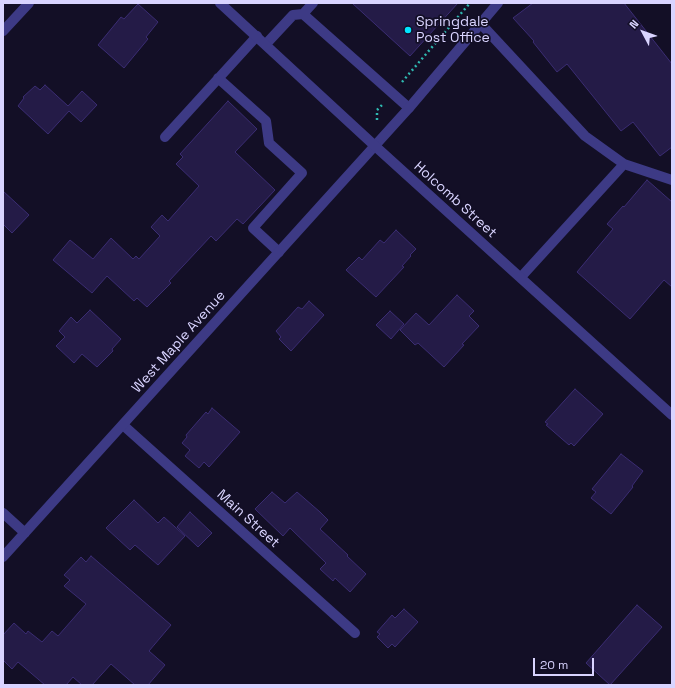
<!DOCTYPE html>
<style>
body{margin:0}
#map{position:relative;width:675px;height:688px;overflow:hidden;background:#130f26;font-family:"Space Grotesk",sans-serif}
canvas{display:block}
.frame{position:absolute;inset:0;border:4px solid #d9d4ff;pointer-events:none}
.north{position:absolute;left:623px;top:12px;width:40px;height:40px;-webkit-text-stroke:3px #130f26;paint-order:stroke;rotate:311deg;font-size:11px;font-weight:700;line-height:16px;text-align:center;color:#d9d4ff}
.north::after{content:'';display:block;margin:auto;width:14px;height:18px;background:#d9d4ff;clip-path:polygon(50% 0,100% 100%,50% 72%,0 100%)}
.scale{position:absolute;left:533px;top:658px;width:61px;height:18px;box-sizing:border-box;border:2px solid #d9d4ff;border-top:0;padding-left:5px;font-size:12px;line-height:14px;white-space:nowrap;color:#d9d4ff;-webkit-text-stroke:3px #130f26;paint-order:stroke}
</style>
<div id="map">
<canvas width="675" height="688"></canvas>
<div class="frame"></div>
<div class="north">N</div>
<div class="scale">20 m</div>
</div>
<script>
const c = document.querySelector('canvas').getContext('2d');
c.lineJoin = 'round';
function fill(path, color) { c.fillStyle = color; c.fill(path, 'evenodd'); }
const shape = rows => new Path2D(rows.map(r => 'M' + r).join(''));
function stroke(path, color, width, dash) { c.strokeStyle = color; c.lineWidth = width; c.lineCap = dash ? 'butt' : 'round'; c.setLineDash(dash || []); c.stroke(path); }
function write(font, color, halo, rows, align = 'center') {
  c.font = font + ' "Space Grotesk",sans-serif'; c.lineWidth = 3.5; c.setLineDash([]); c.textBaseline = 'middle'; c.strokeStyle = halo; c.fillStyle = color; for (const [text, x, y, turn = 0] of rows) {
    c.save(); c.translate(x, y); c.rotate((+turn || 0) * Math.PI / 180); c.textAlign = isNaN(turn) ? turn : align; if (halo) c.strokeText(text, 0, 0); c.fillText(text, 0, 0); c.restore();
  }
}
const building = shape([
 [352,3,458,3,410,56,352,3],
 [533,3,624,3,672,64,672,147,660,156,633,122,621,131,567,64,557,72,533,42,534,41,513,18,533,3],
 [138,4,158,22,146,37,148,39,124,68,98,45,121,17,124,19,138,4],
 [45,85,68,106,82,91,97,105,81,122,69,111,48,134,18,106,24,98,23,97,35,86,40,90,45,85],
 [228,101,257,129,235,152,275,190,243,224,237,219,216,241,211,236,169,281,171,283,147,307,137,298,134,301,107,276,92,293,53,260,70,240,93,259,111,238,133,259,136,256,139,259,160,236,151,227,162,215,168,221,199,186,176,164,183,157,180,154,228,101],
 [647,180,672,202,672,287,664,280,630,319,577,272,613,229,607,224,623,206,624,207,647,180],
 [3,191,29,215,12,233,3,224,3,191],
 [396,230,416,249,410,255,411,256,402,266,404,267,376,297,346,270,359,257,362,260,380,240,384,243,396,230],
 [457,295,474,311,469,316,479,326,462,344,464,345,444,367,418,343,415,345,400,330,416,313,429,325,457,295],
 [309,301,324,315,291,351,279,339,281,337,276,331,298,307,302,309,309,301],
 [90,310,121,339,112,349,113,351,97,367,82,354,74,363,56,346,65,337,59,331,71,317,77,323,90,310],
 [390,311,404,324,391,339,376,325,390,311],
 [575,389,603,414,574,446,571,443,569,445,546,425,548,424,545,422,575,389],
 [212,408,240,432,209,467,204,462,199,468,185,456,190,450,182,443,187,437,186,435,206,412,208,414,212,408],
 [621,454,643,471,632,486,633,487,611,514,591,498,596,492,592,489,621,454],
 [272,492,285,503,297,492,320,512,328,520,320,529,348,555,347,556,366,574,350,592,335,578,333,581,320,569,326,563,290,528,283,536,255,509,272,492],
 [134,500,158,523,164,517,185,536,158,565,135,545,130,550,106,528,134,500],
 [190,512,212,533,198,547,177,527,190,512],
 [91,556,171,625,149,651,165,665,148,685,135,685,111,664,92,685,82,685,73,677,66,685,45,685,18,662,12,669,3,660,3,635,14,623,26,634,28,631,42,642,52,631,58,636,86,604,64,586,70,580,64,575,81,557,86,562,91,556],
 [637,605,662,627,610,685,586,663,637,605],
 [404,609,418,622,395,647,392,644,388,648,377,637,380,634,377,632,392,615,395,618,404,609]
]);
fill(building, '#241b47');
stroke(building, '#3b2d73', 1);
stroke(shape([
 [402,82,470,3],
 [377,120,377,110,382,105]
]), '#2fb8b0', 2.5, [2, 3]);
stroke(shape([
 [303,14,313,3],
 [481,24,585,136,624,164,521,277],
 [266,44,293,15,303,14,409,108],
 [218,78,266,121,269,143,302,173,253,228,279,252],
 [165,137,257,36],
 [624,164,672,180],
 [123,425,355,633]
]), '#3d3a85', 10);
stroke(shape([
 [3,31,29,3],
 [3,513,25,533],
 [3,557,409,108,498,3]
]), '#3d3a85', 10);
stroke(shape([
 [220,3,375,146,672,415]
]), '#3d3a85', 10);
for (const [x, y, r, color] of [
 [408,30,4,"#00e5ff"]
]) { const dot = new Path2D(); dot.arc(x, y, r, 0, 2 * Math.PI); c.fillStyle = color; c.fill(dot); stroke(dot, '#130f26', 1.5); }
write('14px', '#d9d4ff', '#130f26', [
 ["Springdale",416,22],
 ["Post Office",416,38]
], 'left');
write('14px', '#d9d4ff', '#130f26', [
 ["Holcomb Street",455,200,42],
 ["West Maple Avenue",179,342,-48],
 ["Main Street",248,519,42]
]);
</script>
